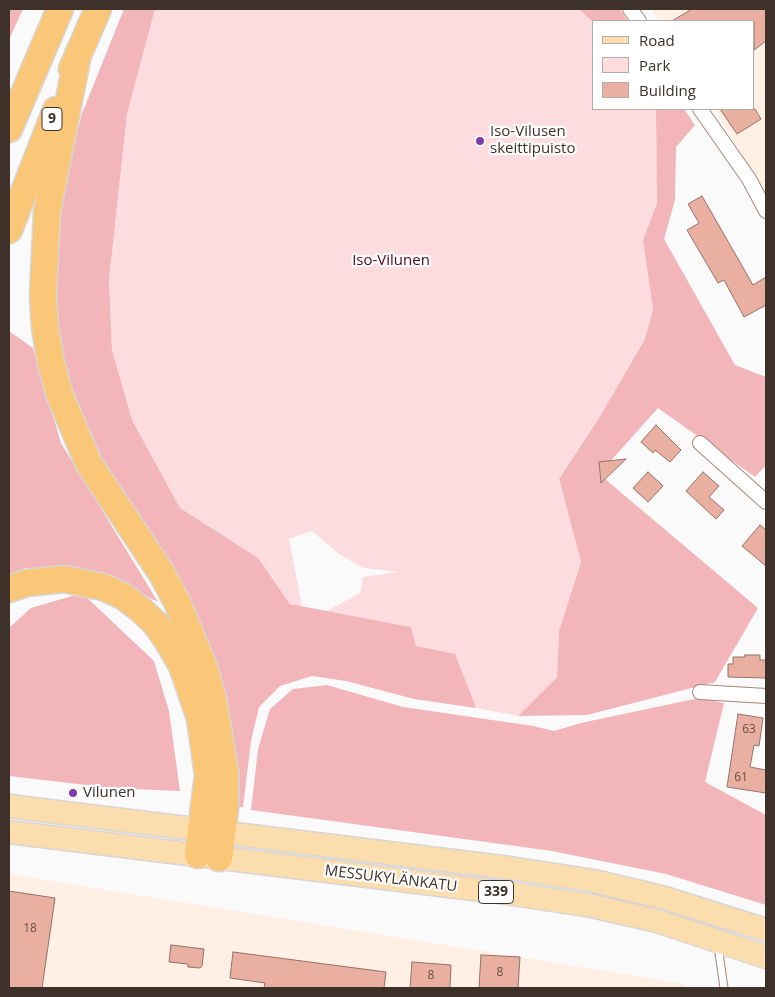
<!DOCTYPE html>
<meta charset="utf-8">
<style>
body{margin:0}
#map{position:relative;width:775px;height:997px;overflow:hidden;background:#fafafa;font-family:"Open Sans",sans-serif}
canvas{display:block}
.frame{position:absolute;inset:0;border:10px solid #3d3129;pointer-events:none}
.legend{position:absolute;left:592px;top:20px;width:162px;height:90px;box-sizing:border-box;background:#fff;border:1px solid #b1ada9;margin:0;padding:6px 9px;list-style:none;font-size:15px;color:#3d3129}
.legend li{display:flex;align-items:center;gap:10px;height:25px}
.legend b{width:25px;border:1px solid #b1ada9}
</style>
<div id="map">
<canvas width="775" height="997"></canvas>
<div class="frame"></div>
<ul class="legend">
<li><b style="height:6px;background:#fcddae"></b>Road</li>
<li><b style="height:14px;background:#fcdcde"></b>Park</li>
<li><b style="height:14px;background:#e9afa0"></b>Building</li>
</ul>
</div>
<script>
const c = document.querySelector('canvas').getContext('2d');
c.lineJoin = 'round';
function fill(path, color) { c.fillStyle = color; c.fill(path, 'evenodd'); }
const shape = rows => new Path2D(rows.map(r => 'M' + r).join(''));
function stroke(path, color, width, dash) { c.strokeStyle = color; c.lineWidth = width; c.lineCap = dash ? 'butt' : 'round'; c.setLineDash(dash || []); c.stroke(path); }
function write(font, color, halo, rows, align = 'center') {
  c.font = font + ' "Open Sans",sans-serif'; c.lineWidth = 4.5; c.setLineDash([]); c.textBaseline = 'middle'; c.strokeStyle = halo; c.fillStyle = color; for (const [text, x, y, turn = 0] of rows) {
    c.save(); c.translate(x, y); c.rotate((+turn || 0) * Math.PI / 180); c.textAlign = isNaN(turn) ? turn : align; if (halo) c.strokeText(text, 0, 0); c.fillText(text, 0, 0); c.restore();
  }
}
fill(shape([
 [652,9,766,9,766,194,714,109,754,109,754,21,659,21],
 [9,874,679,983,691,988,9,988]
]), '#ffefe5');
fill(shape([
 [155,9,579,9,594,23,594,109,656,109,657,203,643,240,653,309,645,339,599,418,559,479,581,562,559,631,557,677,518,716,476,708,467,687,416,646,411,627,327,611,360,593,363,577,398,572,364,568,340,555,312,531,289,539,302,607,290,604,258,558,180,508,132,420,112,350,109,280,127,114]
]), '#fcdcde');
fill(shape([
 [9,9,23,9,9,40],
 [124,9,155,9,127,114,109,280,112,350,132,420,180,508,258,558,290,604,411,627,416,646,455,654,476,708,414,699,346,681,312,676,280,686,259,707,251,741,243,807,238,807,230,728,76,419,54,325,54,247,66,177,81,116],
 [579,9,620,9,628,21,594,21,594,23],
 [656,109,684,109,695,125,676,147,675,200,664,239,735,365,766,377,766,465,755,477,658,408,599,474,758,608,715,682,587,715,518,716,557,677,559,631,581,562,559,479,599,418,645,339,653,309,643,240,657,203],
 [9,331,33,348,61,443,158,602,93,570,25,568,9,575],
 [82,593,154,661,169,711,180,791,112,788,9,776,9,628,31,608],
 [327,685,403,707,533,726,554,731,581,723,699,698,724,703,705,782,766,815,766,905,666,874,552,851,251,810,258,749,270,709,293,689]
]), '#f2b5ba');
const building = shape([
 [692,9,766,9,766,41,754,50,754,21,672,21,692,9],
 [720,109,755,109,761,119,737,134,720,109],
 [702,196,753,285,766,277,766,305,744,317,724,280,718,283,687,230,699,223,688,204,702,196],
 [656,425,681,450,670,462,655,450,653,453,641,442,656,425],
 [626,459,601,483,599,462,626,459],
 [648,472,663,486,648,502,633,488,648,472],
 [703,472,719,486,709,497,724,510,716,519,686,491,703,472],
 [760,525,766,530,766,566,742,546,760,525],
 [745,655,760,655,760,660,766,660,766,678,728,677,728,664,733,664,733,657,745,657,745,655],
 [738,714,763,718,759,746,754,745,750,767,766,770,766,793,727,787,738,714],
 [9,891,55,898,42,988,9,988,9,891],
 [171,945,204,949,202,966,200,968,188,967,188,964,169,962,171,945],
 [233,952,386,972,384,988,264,988,265,983,230,978,233,952],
 [481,955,520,957,518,988,479,988,481,955],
 [412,962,451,965,450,988,410,988,412,962]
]);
fill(building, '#e9afa0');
stroke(building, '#94726a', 1);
const service = shape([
 [718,946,724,988]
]);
const minor = shape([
 [630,9,639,21],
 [700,109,749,179,766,211],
 [700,443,766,502],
 [700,692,766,696]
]);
const primary = shape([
 [9,806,510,868,594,881,665,898,766,930],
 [9,832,506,893,592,906,657,921,766,957]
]);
const motorway = shape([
 [78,54,47,212,43,295,45,327,51,363,60,396,89,464,162,574,177,602,204,667,213,699,225,771,225,809,219,858],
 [72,69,98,9],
 [9,129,60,9],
 [9,230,56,110],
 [9,589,26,583,64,579,103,587,123,596,140,609,155,623,169,643,182,666,200,718,208,775,198,855]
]);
stroke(service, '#a58875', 9);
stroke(minor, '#a58875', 16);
stroke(primary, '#d8d6d4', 25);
stroke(motorway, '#d8d6d4', 29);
stroke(service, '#fff', 7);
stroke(minor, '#fff', 14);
stroke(primary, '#fcddae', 22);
stroke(motorway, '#fac778', 26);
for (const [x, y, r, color] of [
 [480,141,5,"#813bae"],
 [73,793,5,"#813bae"]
]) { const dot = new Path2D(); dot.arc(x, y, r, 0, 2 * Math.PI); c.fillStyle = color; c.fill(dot); stroke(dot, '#fff', 2); }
write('12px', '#685047', null, [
 ["63",749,730],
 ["61",741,778],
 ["18",30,929],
 ["8",500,973],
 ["8",431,976]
]);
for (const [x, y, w] of [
 [52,119,20],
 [496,892,35]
]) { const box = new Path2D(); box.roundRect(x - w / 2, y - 11.5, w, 23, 4); c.fillStyle = '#fff'; c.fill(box); stroke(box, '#3d3129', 1); }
write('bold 14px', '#3d3129', null, [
 ["9",52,119],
 ["339",496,892]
]);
write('15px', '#3d3129', '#fff', [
 ["Iso-Vilusen",490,132],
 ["skeittipuisto",490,149],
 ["Vilunen",83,793]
], 'left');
write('15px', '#4f081a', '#fff', [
 ["Iso-Vilunen",391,261]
]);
write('15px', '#3d3129', '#fff', [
 ["MESSUKYLÄNKATU",391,879,7]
]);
</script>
